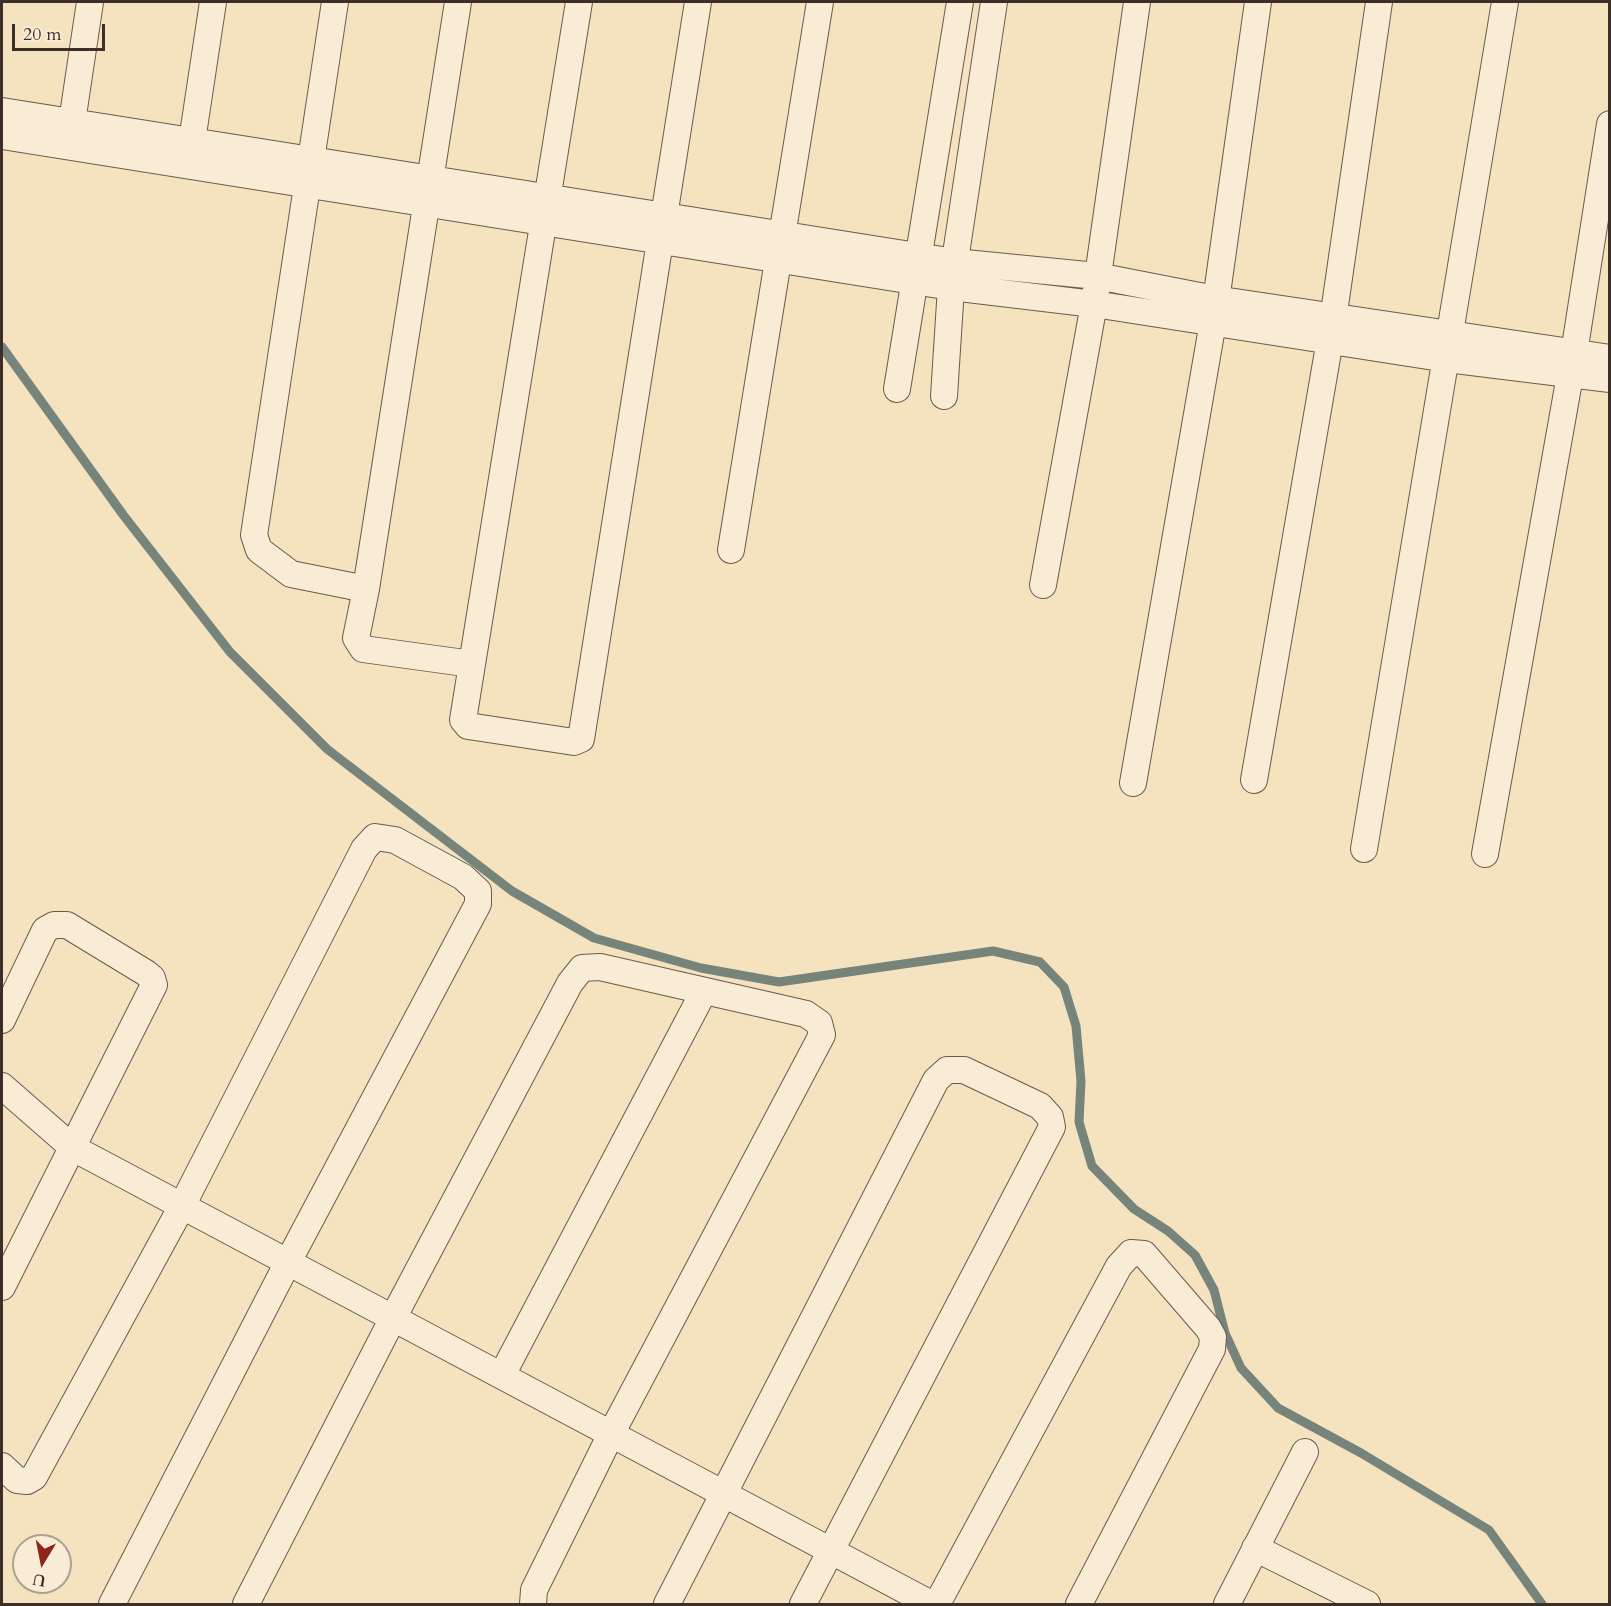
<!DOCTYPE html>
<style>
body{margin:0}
#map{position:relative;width:1611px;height:1606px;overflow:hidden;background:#f5e2bf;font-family:Cardo,serif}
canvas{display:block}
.frame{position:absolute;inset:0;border:3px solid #3c2e29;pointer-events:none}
.north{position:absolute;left:12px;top:1534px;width:60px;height:60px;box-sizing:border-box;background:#f8ecd5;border:2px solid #ada090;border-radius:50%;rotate:190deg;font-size:16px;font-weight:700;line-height:24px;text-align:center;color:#3c2e29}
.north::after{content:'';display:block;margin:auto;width:21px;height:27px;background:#8f2418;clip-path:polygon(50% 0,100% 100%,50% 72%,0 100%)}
.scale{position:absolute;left:12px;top:24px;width:93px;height:27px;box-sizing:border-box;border:3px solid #3c2e29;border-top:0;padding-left:8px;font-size:18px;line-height:21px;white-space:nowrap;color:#3c2e29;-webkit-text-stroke:4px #f8ecd5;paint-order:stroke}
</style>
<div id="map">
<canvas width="1611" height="1606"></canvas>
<div class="frame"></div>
<div class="north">U</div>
<div class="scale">20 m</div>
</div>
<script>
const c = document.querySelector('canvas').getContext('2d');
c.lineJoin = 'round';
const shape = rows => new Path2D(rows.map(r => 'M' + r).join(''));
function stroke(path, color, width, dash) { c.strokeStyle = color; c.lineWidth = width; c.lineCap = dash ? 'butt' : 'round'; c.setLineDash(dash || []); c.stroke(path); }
stroke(shape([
 [2,347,124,516,230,652,327,749,512,891,594,938,701,968,779,982,993,951,1040,962,1064,987,1076,1026,1081,1081,1079,1122,1092,1166,1134,1209,1168,1231,1195,1255,1214,1290,1225,1333,1241,1368,1278,1408,1361,1453,1489,1530,1542,1604]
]), '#76847b', 9);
const street = shape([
 [335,2,254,535,259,550,291,574,366,589,458,2],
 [579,2,463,720,468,726,574,742,581,739,698,2],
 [2,111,955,262,1097,276,1215,299,1610,358],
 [72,122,90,2],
 [2,136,951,287,1094,304,1447,359,1610,379],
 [192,141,213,2],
 [897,389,960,2],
 [944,396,951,287,994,2],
 [731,550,820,2],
 [1043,585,1094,304,1137,2],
 [366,589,356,638,363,649,472,664],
 [1254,780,1330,340,1379,2],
 [1133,783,1213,322,1258,2],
 [1364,849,1505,2],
 [1485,854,1574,353,1610,124],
 [2,1020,45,930,54,925,67,925,146,973,152,978,154,985,2,1287],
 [2,1086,73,1148,931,1604],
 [502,1375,704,991],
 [2,1466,17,1480,27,1481,34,1477,182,1206,364,849,375,837,395,840,463,877,478,891,478,904,288,1262,112,1604],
 [1255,1548,1367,1604],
 [246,1604,393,1318,570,983,582,968,600,967,806,1014,819,1023,822,1035,611,1434,534,1590,533,1604],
 [667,1604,936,1080,947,1070,964,1070,1040,1106,1050,1117,1052,1127,803,1604],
 [937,1604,1119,1266,1131,1253,1144,1254,1208,1328,1213,1337,1212,1349,1079,1604],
 [1227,1604,1305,1452]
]);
stroke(street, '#6a5b4e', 28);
stroke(street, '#f8ecd5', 26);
</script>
